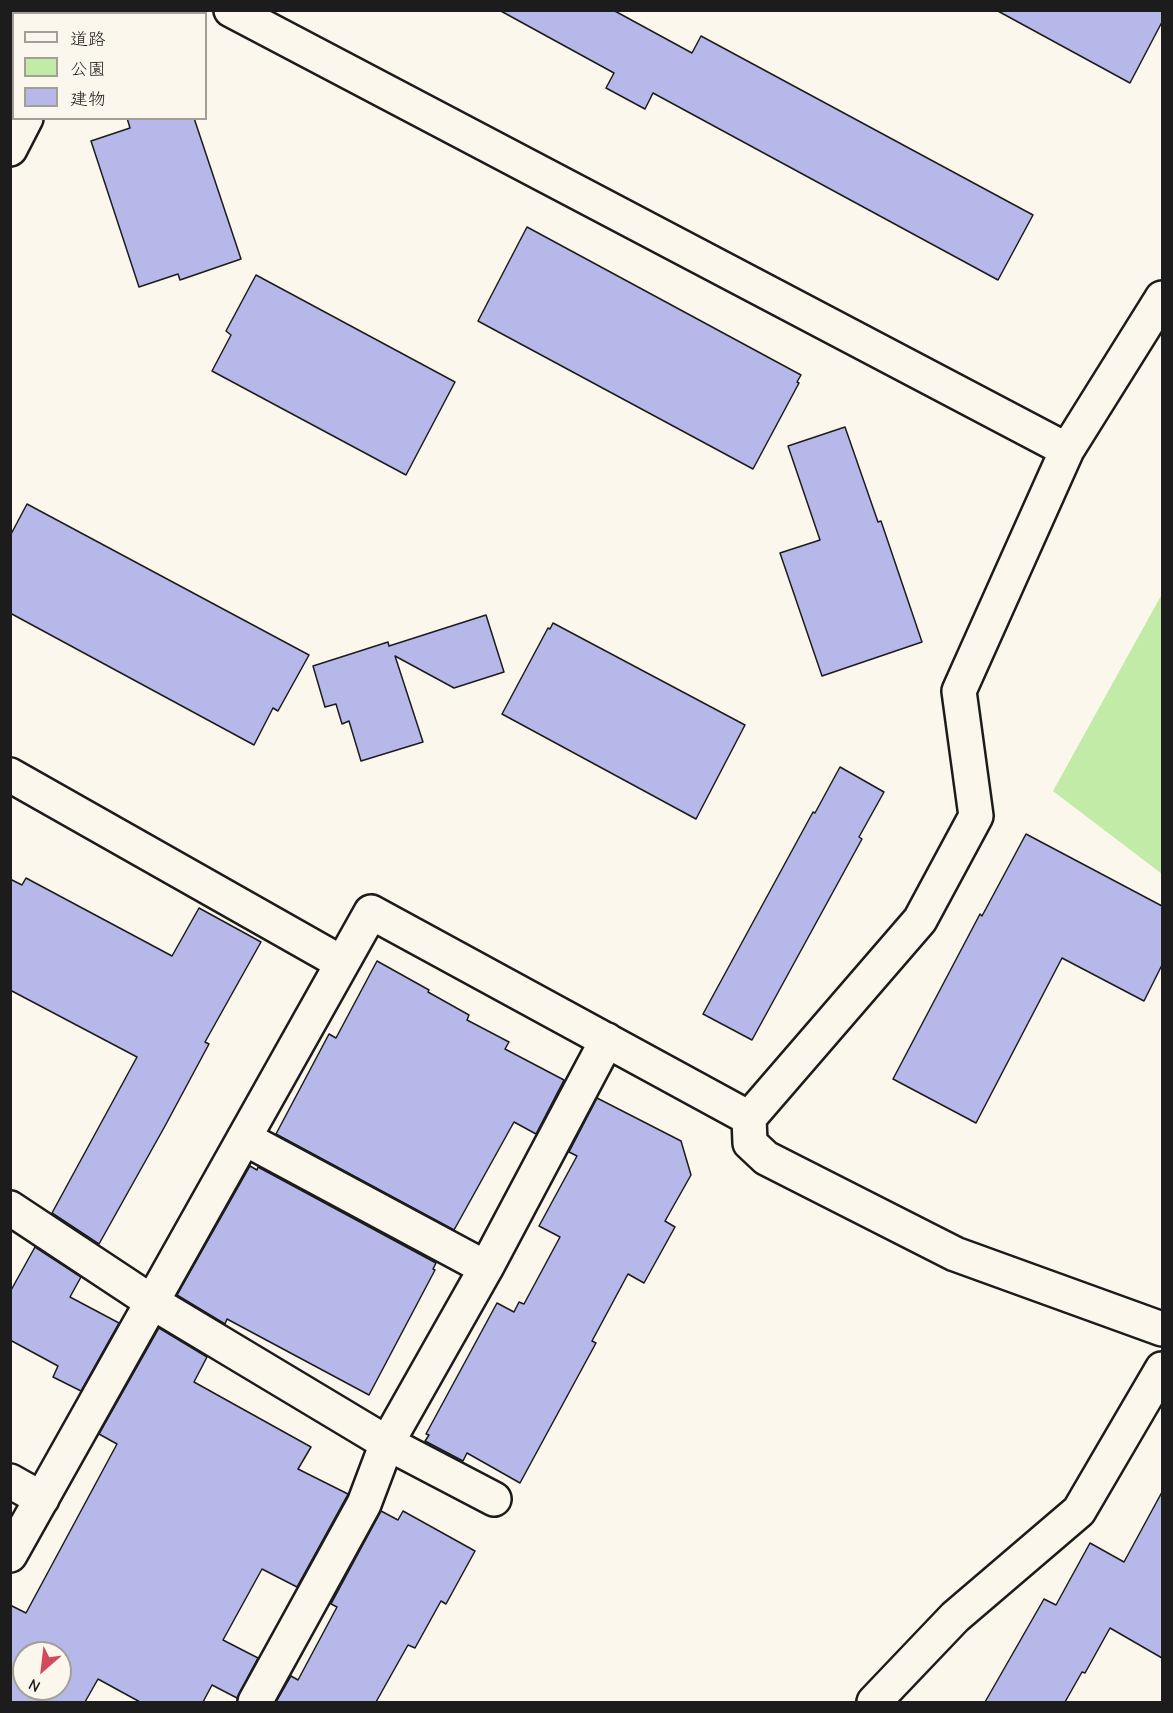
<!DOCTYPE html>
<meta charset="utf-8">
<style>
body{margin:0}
#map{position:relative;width:1173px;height:1713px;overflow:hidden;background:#fbf7ec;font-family:"Comic Neue","Klee One",sans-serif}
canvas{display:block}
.frame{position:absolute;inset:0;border:12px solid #1c1c1c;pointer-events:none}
.legend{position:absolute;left:12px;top:12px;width:195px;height:108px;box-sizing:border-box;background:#fbf7ec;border:2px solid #a29f99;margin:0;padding:8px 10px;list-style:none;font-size:18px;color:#1c1c1c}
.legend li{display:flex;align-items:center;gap:12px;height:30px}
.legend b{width:30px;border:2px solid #a29f99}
.north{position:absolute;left:12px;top:1641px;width:60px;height:60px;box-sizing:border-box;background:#fbf7ec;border:2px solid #a29f99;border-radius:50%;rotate:208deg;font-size:16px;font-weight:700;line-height:24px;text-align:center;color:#1c1c1c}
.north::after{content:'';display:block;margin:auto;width:21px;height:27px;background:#d1495b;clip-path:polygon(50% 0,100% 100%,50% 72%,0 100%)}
</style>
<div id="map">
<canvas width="1173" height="1713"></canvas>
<div class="frame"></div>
<ul class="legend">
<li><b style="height:8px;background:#fbf7ec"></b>道路</li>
<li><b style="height:16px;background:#c1eba7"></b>公園</li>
<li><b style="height:16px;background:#b7b8ea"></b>建物</li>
</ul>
<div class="north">N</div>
</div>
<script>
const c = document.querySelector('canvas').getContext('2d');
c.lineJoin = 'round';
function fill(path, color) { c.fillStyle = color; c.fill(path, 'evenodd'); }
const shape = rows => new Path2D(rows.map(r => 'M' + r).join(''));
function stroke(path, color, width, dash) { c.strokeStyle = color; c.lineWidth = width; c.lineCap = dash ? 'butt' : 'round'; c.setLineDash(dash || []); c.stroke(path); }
fill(shape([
 [1162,594,1162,874,1053,791]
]), '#c1eba7');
const building = shape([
 [499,10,613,10,692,53,701,36,1033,215,998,280,653,93,645,109,606,88,614,73,499,10],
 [996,10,1162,10,1162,22,1130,83,996,10],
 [127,118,194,118,241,259,180,280,178,274,139,287,91,141,130,128,127,118],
 [527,227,801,375,797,382,799,383,753,469,478,321,527,227],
 [256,275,455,382,406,475,212,371,231,335,226,331,256,275],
 [845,427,878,522,881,521,922,642,822,676,780,553,820,540,788,446,845,427],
 [27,504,309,655,278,711,273,708,254,745,10,613,10,536,27,504],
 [486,615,504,672,454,688,395,656,423,742,361,761,349,721,342,724,336,704,325,707,313,666,388,642,389,646,486,615],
 [553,623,745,725,696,819,502,714,548,628,550,629,553,623],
 [840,767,884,792,859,837,862,839,752,1040,703,1014,813,812,815,813,840,767],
 [1026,834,1162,906,1162,965,1144,1001,1062,958,976,1123,893,1079,980,914,982,916,1026,834],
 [26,878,172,956,199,908,261,942,205,1042,209,1044,165,1126,99,1244,52,1213,137,1057,10,990,10,879,22,885,26,878],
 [377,961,429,990,428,992,469,1015,467,1020,509,1042,505,1049,564,1080,536,1134,514,1122,454,1230,276,1134,329,1034,336,1038,377,961],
 [597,1098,681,1141,691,1175,665,1221,675,1227,644,1283,628,1274,592,1341,596,1343,520,1483,467,1453,463,1461,425,1441,429,1435,426,1434,497,1303,514,1312,519,1302,524,1304,560,1237,539,1226,577,1156,569,1152,597,1098],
 [250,1166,257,1170,258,1167,436,1263,433,1269,435,1270,369,1395,227,1319,225,1324,177,1295,250,1166],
 [35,1247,81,1277,70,1297,119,1323,81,1391,53,1377,58,1366,10,1340,10,1292,35,1247],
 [159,1328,207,1357,194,1382,311,1447,298,1469,348,1494,347,1496,297,1587,262,1569,223,1640,258,1658,237,1698,212,1685,203,1702,140,1702,98,1679,85,1702,10,1702,10,1605,26,1613,117,1444,99,1434,159,1328],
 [24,1653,60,1653,60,1689,24,1689,24,1653],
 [1162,1492,1162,1658,1110,1628,1085,1673,1082,1672,1065,1702,985,1702,1044,1599,1056,1605,1090,1543,1124,1562,1162,1492],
 [381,1511,398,1520,403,1511,475,1551,446,1604,441,1601,415,1648,408,1645,376,1702,276,1702,291,1676,298,1680,337,1607,331,1604,381,1511]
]);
fill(building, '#b7b8ea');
stroke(building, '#1c1c1c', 1.5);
const minor = shape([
 [231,10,1067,450],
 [80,14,82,10],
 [10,149,26,118],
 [1162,298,1067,450,959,691,976,816,920,920,749,1118,750,1143,766,1158,955,1254,1162,1329],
 [10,775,342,963],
 [244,1138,486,1268],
 [10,1208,152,1302,387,1443,494,1499],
 [10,1481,42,1499],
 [10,1555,371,912,749,1118],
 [255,1702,364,1504,387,1443,486,1268,607,1040]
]);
const tertiary = shape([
 [874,1702,955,1617,1079,1511,1162,1369]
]);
stroke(minor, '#1c1c1c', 38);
stroke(tertiary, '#1c1c1c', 38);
stroke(minor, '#fbf7ec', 33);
stroke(tertiary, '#fbf7ec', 33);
</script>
